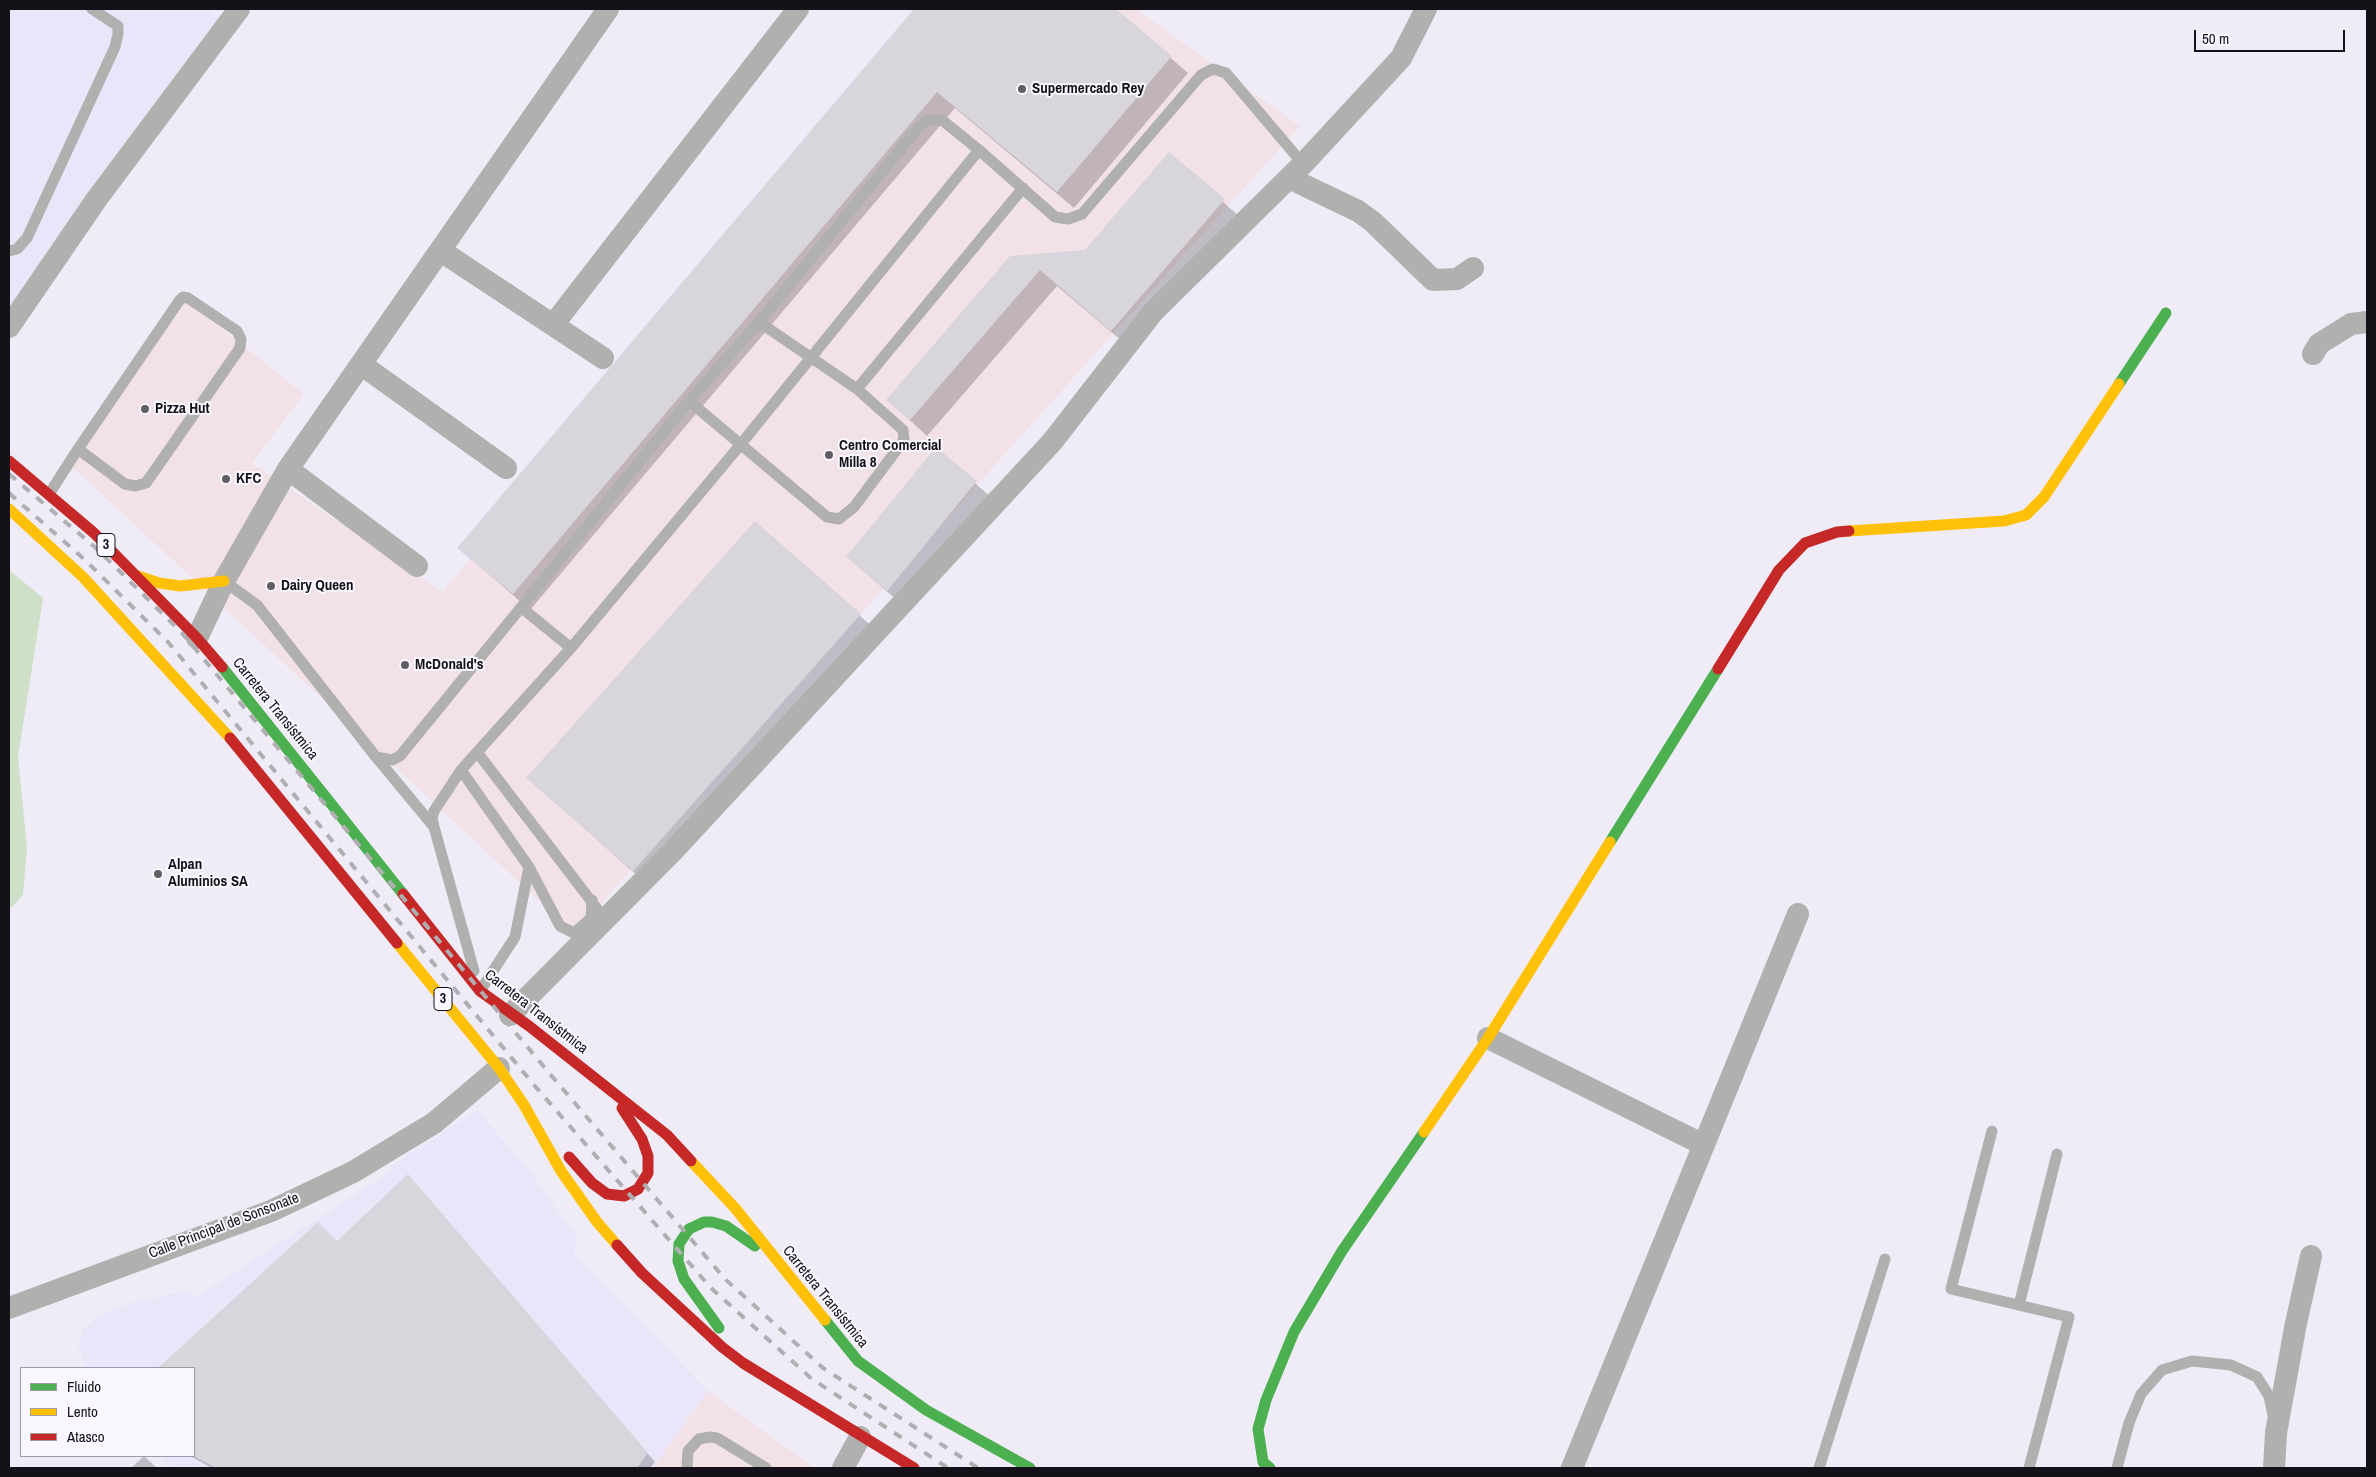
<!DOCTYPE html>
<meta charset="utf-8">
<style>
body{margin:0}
#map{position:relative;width:2376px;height:1477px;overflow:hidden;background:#efecf7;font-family:"Archivo Narrow",sans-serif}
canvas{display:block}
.frame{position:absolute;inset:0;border:10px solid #141218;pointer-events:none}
.legend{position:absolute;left:20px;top:1367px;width:175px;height:90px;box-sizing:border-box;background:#f9f7ff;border:1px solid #9d9ba3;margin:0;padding:6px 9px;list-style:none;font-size:15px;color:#141218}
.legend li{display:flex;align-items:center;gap:10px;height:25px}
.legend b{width:25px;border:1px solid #9d9ba3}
.scale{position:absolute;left:2194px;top:30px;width:151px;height:22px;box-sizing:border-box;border:2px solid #141218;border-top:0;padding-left:6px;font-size:15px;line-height:18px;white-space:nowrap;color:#141218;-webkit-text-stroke:4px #f9f7ff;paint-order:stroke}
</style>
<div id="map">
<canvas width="2376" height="1477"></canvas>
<div class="frame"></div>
<ul class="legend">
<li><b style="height:6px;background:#4caf50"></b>Fluido</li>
<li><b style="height:6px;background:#ffc107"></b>Lento</li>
<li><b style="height:6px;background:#c62828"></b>Atasco</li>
</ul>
<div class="scale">50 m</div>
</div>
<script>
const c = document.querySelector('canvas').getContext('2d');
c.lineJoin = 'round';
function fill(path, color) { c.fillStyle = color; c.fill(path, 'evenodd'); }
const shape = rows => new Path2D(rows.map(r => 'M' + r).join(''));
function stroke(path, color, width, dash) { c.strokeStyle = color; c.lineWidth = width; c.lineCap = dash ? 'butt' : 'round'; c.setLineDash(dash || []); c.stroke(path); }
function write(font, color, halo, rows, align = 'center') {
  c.font = font + ' "Archivo Narrow",sans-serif'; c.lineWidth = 4; c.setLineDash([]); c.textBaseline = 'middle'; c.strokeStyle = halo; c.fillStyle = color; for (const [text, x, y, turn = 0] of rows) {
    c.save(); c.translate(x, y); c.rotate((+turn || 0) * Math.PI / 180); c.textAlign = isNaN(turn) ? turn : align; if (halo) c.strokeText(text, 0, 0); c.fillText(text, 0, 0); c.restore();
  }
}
fill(shape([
 [917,9,1136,9,1300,126,574,933,65,460,186,300,304,394,252,463,443,592],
 [708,1391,814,1468,653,1468]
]), '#f2e2e8');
fill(shape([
 [9,9,207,9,222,18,9,309],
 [477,1110,529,1170,578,1239,574,1253,708,1391,653,1468,175,1468,155,1456,194,1456,194,1368,86,1368,78,1345,83,1330,96,1317,131,1303,191,1290,196,1297,393,1170,391,1166]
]), '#ebe5f9');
fill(shape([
 [9,570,43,598,18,757,27,848,23,895,9,910]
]), '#cfe0c9');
fill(shape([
 [915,9,1114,9,1188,73,1074,208,955,108,530,610,459,548],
 [1169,154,1240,217,1129,347,1057,286,927,436,888,400,1011,257,1085,251],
 [936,449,993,499,905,607,847,557],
 [755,522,877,631,650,887,528,778],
 [408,1175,655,1462,650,1468,212,1468,190,1456,194,1456,194,1368,160,1368,318,1223,337,1243],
 [144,1456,157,1468,131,1468]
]), '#0003');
fill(shape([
 [914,9,1116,9,1172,56,1057,192,937,92,513,594,457,548],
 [1169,152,1225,199,1111,331,1040,270,910,420,886,400,1010,256,1085,250],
 [936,447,977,481,887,591,846,557],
 [755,521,861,614,633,871,526,778],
 [408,1174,648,1453,637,1468,216,1468,194,1456,194,1368,158,1368,318,1222,337,1241]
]), '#d9d5dc');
stroke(shape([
 [9,251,17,249,27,238,115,47,118,34,118,26,92,9],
 [759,322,857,389],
 [689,401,827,517,839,519,854,507,904,440,903,430,857,389,1023,188],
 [49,494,78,449,179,301,183,297,188,298,237,331,241,339,240,348,146,483,135,486,125,484,78,449],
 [224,581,257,605,376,757,392,760,400,756,689,401,759,322,918,128,928,120,942,120,979,150,1055,217,1068,219,1082,214,1201,75,1213,69,1226,73,1303,164],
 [522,608,571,648],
 [477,752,605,919],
 [376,757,434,827],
 [461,770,529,867,515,937,480,991],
 [529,867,560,926,574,933,591,918,592,900],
 [474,971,434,827,432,818,434,811,461,770,571,648,741,444,979,150],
 [1992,1131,1951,1289,2069,1317,2029,1468],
 [2019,1305,2057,1154],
 [687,1468,688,1451,699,1439,710,1437,717,1438,766,1468],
 [1819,1468,1885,1259],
 [2117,1468,2129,1423,2141,1394,2162,1370,2192,1361,2231,1365,2257,1377,2269,1396,2273,1415]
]), '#b0b0af', 11);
stroke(shape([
 [1289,178,1358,211,1373,222,1433,280,1457,279,1473,268],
 [441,251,603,358],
 [553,325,798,9],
 [9,327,96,200,239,9],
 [2313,354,2319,344,2351,324,2367,322],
 [362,365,506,468],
 [288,469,417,566],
 [197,638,224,581,288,469,608,9],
 [510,1015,672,852,1052,442,1153,312,1303,164,1401,58,1426,9],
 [1488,1038,1704,1145],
 [9,1308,271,1211,353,1172,434,1123,499,1068],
 [843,1468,860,1437],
 [1572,1468,1798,914],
 [2274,1468,2276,1433,2296,1323,2311,1256]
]), '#b0b0af', 22);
stroke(shape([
 [2119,384,2166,313],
 [222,667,403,894],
 [1610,842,1718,669],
 [825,1320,858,1361,926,1410,1030,1468],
 [719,1328,684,1279,678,1261,679,1244,689,1229,704,1222,712,1222,726,1226,755,1246],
 [1270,1468,1263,1462,1258,1429,1266,1400,1294,1332,1342,1251,1424,1132]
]), '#4caf50', 11);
stroke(shape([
 [9,509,83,577,230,738],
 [1849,531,2004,521,2026,515,2044,497,2119,384],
 [138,576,159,583,180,586,224,581],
 [397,943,499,1068,524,1105,561,1171,597,1222,617,1245],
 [1424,1132,1488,1038,1610,842],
 [691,1161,735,1208,825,1320]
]), '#ffc107', 11);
stroke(shape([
 [9,461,94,533,197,638,222,667],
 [1718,669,1779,570,1805,543,1837,532,1849,531],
 [230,738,397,943],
 [403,894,480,991,529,1026,667,1135,691,1161],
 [569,1157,592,1183,607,1194,624,1196,638,1189,648,1173,648,1156,642,1139,622,1108],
 [617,1245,642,1273,722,1347,743,1363,914,1468]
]), '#c62828', 11);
stroke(shape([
 [9,474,96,548,182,633,550,1074,725,1279,823,1368,978,1468],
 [9,493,84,559,168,642,534,1085,711,1288,812,1379,948,1468]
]), '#afaeb1', 4, [9, 9]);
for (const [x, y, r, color] of [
 [1022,89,5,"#615e66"],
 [145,409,5,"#615e66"],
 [829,455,5,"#615e66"],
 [226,479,5,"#615e66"],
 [271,586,5,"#615e66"],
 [405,665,5,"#615e66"],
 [158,874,5,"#615e66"]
]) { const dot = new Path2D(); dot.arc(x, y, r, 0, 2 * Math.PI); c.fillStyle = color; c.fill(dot); stroke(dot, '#f9f7ff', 2); }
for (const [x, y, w] of [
 [106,545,18],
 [443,999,18]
]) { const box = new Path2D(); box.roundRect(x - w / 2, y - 11.5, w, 23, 4); c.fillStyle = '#f9f7ff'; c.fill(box); stroke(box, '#141218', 1); }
write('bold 14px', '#141218', null, [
 ["3",106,545],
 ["3",443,999]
]);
write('bold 15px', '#141218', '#f9f7ff', [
 ["Supermercado Rey",1032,89],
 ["Pizza Hut",155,409],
 ["Centro Comercial",839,446],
 ["Milla 8",839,463],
 ["KFC",236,479],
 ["Dairy Queen",281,586],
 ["McDonald's",415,665],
 ["Alpan",168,865],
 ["Aluminios SA",168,882]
], 'left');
write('15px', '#141218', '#f9f7ff', [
 ["Carretera Transístmica",275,709,51],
 ["Carretera Transístmica",536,1012,38],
 ["Calle Principal de Sonsonate",224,1226,-21],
 ["Carretera Transístmica",825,1297,51]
]);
</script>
